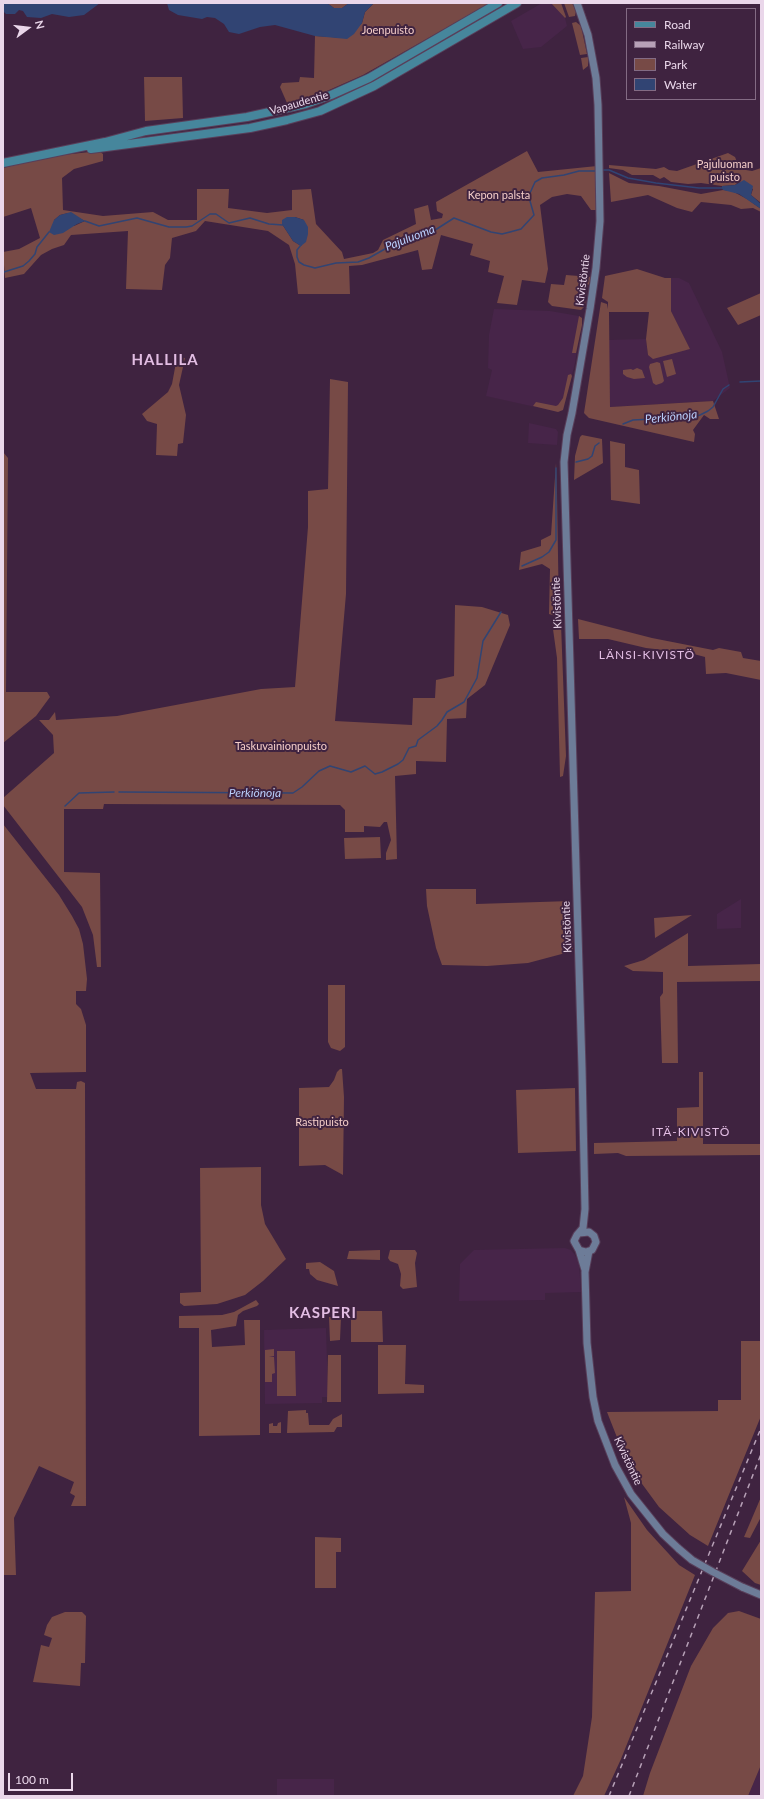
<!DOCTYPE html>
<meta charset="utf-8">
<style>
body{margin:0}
#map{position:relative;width:764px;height:1799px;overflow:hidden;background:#3f2340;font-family:Lato,sans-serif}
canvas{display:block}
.frame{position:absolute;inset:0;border:4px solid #ead7ea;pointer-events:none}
.legend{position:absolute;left:626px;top:8px;width:130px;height:92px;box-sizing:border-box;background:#3f2340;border:1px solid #836b84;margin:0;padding:5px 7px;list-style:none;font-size:12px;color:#ead7ea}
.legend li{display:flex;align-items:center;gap:8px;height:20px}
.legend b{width:20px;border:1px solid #836b84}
.north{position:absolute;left:8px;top:8px;width:40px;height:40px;-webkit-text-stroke:3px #3f2340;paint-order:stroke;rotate:75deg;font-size:11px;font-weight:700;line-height:16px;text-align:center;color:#ead7ea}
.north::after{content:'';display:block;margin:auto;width:14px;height:18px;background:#ead7ea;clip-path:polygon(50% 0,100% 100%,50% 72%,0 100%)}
.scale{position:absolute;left:8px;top:1773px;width:65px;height:18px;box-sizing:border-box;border:2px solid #ead7ea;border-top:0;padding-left:5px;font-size:12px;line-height:14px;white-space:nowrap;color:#ead7ea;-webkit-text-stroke:3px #3f2340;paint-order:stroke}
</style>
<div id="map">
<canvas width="764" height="1799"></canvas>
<div class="frame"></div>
<ul class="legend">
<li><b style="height:5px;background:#46869c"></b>Road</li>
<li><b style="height:5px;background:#b7a1b7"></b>Railway</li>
<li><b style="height:11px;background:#774a46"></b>Park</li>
<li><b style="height:11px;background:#314473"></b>Water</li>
</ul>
<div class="north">N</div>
<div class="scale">100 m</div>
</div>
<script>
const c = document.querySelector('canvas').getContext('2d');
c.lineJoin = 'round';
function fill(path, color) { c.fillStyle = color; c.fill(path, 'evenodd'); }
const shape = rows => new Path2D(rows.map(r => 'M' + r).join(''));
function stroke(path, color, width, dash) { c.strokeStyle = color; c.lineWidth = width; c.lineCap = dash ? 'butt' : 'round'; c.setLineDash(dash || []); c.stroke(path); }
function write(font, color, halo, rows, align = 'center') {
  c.font = font + ' Lato,sans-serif'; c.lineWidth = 4; c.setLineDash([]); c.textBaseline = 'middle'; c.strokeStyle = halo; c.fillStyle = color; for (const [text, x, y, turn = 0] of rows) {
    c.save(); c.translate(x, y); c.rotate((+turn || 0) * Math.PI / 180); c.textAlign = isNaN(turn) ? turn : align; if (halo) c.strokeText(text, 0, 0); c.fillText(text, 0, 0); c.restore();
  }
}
fill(shape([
 [542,3,551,3,565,18,567,26,541,47,523,49,511,21],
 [671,278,679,278,689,283,722,352,730,388,713,401,610,407,608,340,646,339,648,355,690,349,671,311],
 [494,309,550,311,579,316,582,318,575,363,563,410,558,412,486,396,492,370,488,368,489,335],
 [529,423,556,429,558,432,557,445,528,443],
 [741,899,741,928,717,929,717,914],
 [565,1248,571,1250,575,1255,579,1263,581,1292,545,1293,545,1300,459,1301,460,1264,474,1250],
 [326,1328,328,1397,322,1397,322,1403,265,1404,264,1330],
 [761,1765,761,1796,748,1796],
 [277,1779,334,1779,334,1796,277,1796]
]), '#472549');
fill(shape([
 [327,3,349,3,342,8,334,8],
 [374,3,490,3,363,75,320,94,287,103,280,87,282,83,299,82,300,77,314,78,315,36,347,38,362,23,365,12],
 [551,3,561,3,566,17,565,18],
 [564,3,572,3,576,11,575,16,569,17],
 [576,22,581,26,587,54,580,55,572,23],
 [588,57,588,66,583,70,581,58],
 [144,77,182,77,183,118,145,121],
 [99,151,103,154,103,161,74,169,62,178,63,210,103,216,153,212,168,220,197,220,197,189,229,189,228,208,267,213,292,210,292,190,311,189,316,224,342,252,344,259,373,253,378,250,383,240,416,224,414,209,428,205,431,220,442,218,443,214,437,211,436,202,527,151,538,172,597,166,597,210,591,210,581,196,567,194,552,197,540,205,548,269,545,283,522,280,517,305,497,303,504,276,488,272,490,261,470,255,473,244,441,235,432,269,422,270,418,250,362,265,349,266,350,294,298,294,295,264,289,245,268,231,205,221,196,231,172,238,170,258,165,265,162,290,126,289,128,231,71,235,64,245,52,249,41,255,24,274,5,278,3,252,19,249,40,238,31,208,3,217,3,168,44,157],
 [68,213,85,221,74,226,54,220,60,215],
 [295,217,304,220,301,246,293,241,282,224],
 [728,153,735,157,740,169,752,171,761,168,761,203,751,195,753,189,738,182,735,185,722,186,701,183,688,184,671,182,664,177,660,179,653,175,632,175,623,170,609,168,609,165,656,169,664,167,669,170,677,171],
 [609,173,629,183,659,186,701,194,723,190,732,191,747,199,761,209,761,212,753,208,741,209,731,205,701,202,692,212,677,208,648,195,611,202],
 [637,269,665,278,671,278,671,311,690,349,653,359,648,355,646,339,649,312,609,312,610,407,713,401,719,419,710,419,704,415,693,430,695,434,694,442,589,418,584,413,601,302,607,304,608,309,608,302,602,298,605,276],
 [566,275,592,277,587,288,585,306,581,310,552,306,548,302,551,284,564,285],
 [761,293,761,315,738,325,727,308],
 [579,316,582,318,582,325,576,353,572,353],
 [177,357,185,358,179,385,186,415,183,443,178,444,177,456,156,455,157,424,147,421,142,414,168,392,172,384],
 [672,359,676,374,667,377,663,361],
 [657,362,660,363,664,381,662,383,656,385,653,383,649,367,650,364],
 [637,368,642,370,645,378,634,379,627,377,623,374,623,370,631,369,633,370],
 [571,374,572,376,563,410,558,412,533,406,536,402,556,406,558,405,563,398,568,375],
 [330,379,348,382,346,594,335,721,412,725,413,698,435,698,436,680,454,676,455,605,482,607,508,615,510,625,485,685,467,699,466,718,447,719,446,762,416,761,416,774,395,776,397,859,386,860,386,853,391,840,387,822,384,822,380,827,364,826,364,832,345,832,345,810,340,805,104,804,103,809,64,809,64,872,100,873,101,967,97,967,93,935,82,907,3,805,3,798,54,753,53,735,39,720,49,720,55,712,56,720,117,716,261,689,295,687,308,527,308,491,328,489],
 [582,435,602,439,603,463,574,480,575,456,580,437],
 [610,441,625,444,625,467,639,470,640,504,611,500],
 [3,452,8,458,6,692,47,692,50,697,36,716,3,743],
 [556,463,557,493,559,617,549,614,550,569,542,564,519,570,521,552,541,546,541,540,551,535],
 [578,619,652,638,713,650,719,648,741,652,743,658,761,661,761,680,726,673,706,674,705,657,690,653,646,648,608,639,579,639],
 [552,622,561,624,566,756,563,776,560,777,557,658],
 [3,824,59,895,72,916,79,929,83,944,87,979,86,991,76,991,76,1004,81,1009,86,1025,86,1072,30,1073,36,1089,76,1089,77,1082,81,1081,85,1083,86,1506,71,1506,75,1496,70,1493,74,1482,39,1466,14,1518,16,1575,3,1575],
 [380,837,381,858,345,859,344,838],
 [426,889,476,889,476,904,571,901,573,951,528,963,487,966,442,965,436,948,427,906],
 [692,915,655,938,654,918],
 [688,933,688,966,761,964,761,981,677,982,678,1063,662,1063,660,997,663,993,663,972,633,971,624,966,644,960],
 [328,985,345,985,345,1047,340,1051,331,1048,328,1042],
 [340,1069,342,1069,344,1097,343,1175,325,1165,299,1166,299,1088,329,1087,334,1080,337,1072],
 [699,1072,703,1072,703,1144,761,1144,761,1155,626,1156,618,1153,594,1154,594,1143,677,1141,677,1108,699,1107],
 [575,1088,576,1151,518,1153,516,1090],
 [261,1167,261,1205,265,1224,286,1259,263,1281,245,1295,217,1304,184,1306,180,1303,180,1293,201,1292,200,1168],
 [380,1250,380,1260,347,1259,349,1251],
 [390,1250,415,1250,417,1253,415,1263,417,1287,403,1289,400,1286,401,1274,398,1264,390,1261,388,1258],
 [320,1262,334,1271,338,1286,317,1280,310,1274,309,1269,306,1269,306,1263],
 [256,1300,259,1304,257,1306,243,1311,238,1315,236,1326,211,1330,212,1347,245,1345,244,1320,260,1320,260,1435,199,1436,199,1328,179,1328,179,1316,222,1315,234,1312],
 [351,1311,382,1311,383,1342,351,1342],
 [329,1317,341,1317,340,1340,330,1341],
 [741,1341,761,1341,761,1416,708,1546,690,1535,659,1507,637,1477,620,1445,607,1412,718,1411,718,1400,741,1400],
 [378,1345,406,1345,405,1384,424,1385,424,1393,378,1394],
 [274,1349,274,1356,269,1356,274,1357,275,1373,272,1374,272,1382,265,1382,265,1350],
 [277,1351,295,1351,296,1396,277,1396],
 [328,1355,341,1355,341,1402,327,1402],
 [306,1410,306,1413,308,1413,309,1425,329,1425,333,1419,342,1414,342,1427,337,1427,334,1432,287,1433,288,1411],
 [281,1422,281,1433,269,1433,269,1424,273,1423,273,1426,277,1426,278,1423],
 [624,1497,647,1530,679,1565,695,1575,621,1759,604,1796,573,1796,583,1776,592,1717,595,1592,631,1591,631,1523],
 [761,1497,761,1517,750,1538,744,1537],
 [315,1537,341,1538,341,1552,336,1552,336,1588,315,1588],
 [761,1540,761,1585,755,1583,742,1571],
 [739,1611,761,1619,761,1765,748,1796,643,1796,650,1773,691,1666,713,1628,728,1613],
 [65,1612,82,1612,86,1616,85,1663,81,1663,80,1686,33,1682,41,1645,49,1647,52,1638,44,1635,47,1625,52,1617]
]), '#774a46');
fill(shape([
 [3,3,100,3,84,15,69,17,52,14,41,18,27,17,23,11,19,10,15,14,6,14,3,11],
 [167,3,327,3,334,8,342,8,349,3,374,3,365,12,362,23,354,34,347,39,315,36,275,25,260,27,239,34,229,32,224,24,215,18,207,17,202,19,178,15,169,10],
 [744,180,753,186,751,195,761,204,761,209,739,194,723,190,722,188,722,186,735,185],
 [71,212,85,221,77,224,63,233,54,235,49,232,54,220,60,215],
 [287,217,295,217,304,220,308,227,308,234,306,242,301,246,293,241,282,224,282,220]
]), '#314473');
stroke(shape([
 [602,170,609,170,628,178,656,183,699,188,724,188],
 [85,221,99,226,137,218,169,227,186,227,192,226,210,214,216,214,229,223,250,218,269,224,283,225],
 [301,245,297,250,297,257,299,262,304,265,315,268,336,263,358,262,369,258,399,241,412,235,432,232,454,218,491,232,502,234,510,232,521,229,534,215,530,201,530,193,535,182,542,178,564,175,579,171,596,171],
 [4,272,23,266,29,261,35,254,37,247,49,232],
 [740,382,761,381],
 [623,424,633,420,693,417,700,415,708,411,713,407,723,389,729,385],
 [576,462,588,459,592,456,595,446,599,443],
 [522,566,542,557,549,552,556,540,556,468],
 [119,792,293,793,302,787,319,771,330,766,351,772,365,766,375,774,382,772,398,764,403,760,409,748,416,746,418,740,437,726,442,720,447,712,464,702,477,678,483,641,501,612],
 [65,806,79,793,114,792]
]), '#314473', 1.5);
const secondary = shape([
 [577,3,588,35,596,78,598,105,600,221,596,268,590,309,572,413,567,435,564,462,582,1068,585,1209,583,1228,577,1235,574,1241,579,1250,586,1252,592,1250,596,1242,594,1236,589,1232,579,1233],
 [579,1250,585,1270],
 [589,1251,585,1272,587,1343,593,1397,598,1421,615,1465,631,1494,663,1534,679,1549],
 [742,1587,761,1595]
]);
const primary = shape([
 [91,149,250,128,287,120,320,111,374,86,517,3],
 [3,163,105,142,146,131,247,117,306,104,331,95,369,78,498,3]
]);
stroke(secondary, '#583f5a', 9);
stroke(primary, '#583f5a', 10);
stroke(secondary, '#6d7c98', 7);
stroke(primary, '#46869c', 8);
stroke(shape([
 [609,1796,761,1428],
 [629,1796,761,1454]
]), '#b7a1b7', 1.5, [5, 5]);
const secondaryBridge = shape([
 [679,1549,692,1560,713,1572,742,1587]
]);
stroke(secondaryBridge, '#583f5a', 9, []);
stroke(secondaryBridge, '#6d7c98', 7);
write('11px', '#f4cdc8', '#3f2340', [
 ["Joenpuisto",388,30],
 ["Pajuluoman",725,164],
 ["puisto",725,177],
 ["Kepon palsta",499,195],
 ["Taskuvainionpuisto",281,746],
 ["Rastipuisto",322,1122]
]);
write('11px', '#ead7ea', '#3f2340', [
 ["Vapaudentie",299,103,-16],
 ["Kivistöntie",583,280,-83],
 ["Kivistöntie",557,603,-92],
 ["Kivistöntie",567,927,-92],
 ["Kivistöntie",628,1461,65]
]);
write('italic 12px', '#b9cefb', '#3f2340', [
 ["Pajuluoma",410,238,-21],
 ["Perkiönoja",671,417,-6],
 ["Perkiönoja",255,793]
]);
c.letterSpacing = '1px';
write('12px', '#e2bde3', '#3f2340', [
 ["LÄNSI-KIVISTÖ",647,655],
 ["ITÄ-KIVISTÖ",691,1132]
]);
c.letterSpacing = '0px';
c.letterSpacing = '1px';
write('bold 15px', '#e2bde3', '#3f2340', [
 ["HALLILA",165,360],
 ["KASPERI",323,1313]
]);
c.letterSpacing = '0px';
</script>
